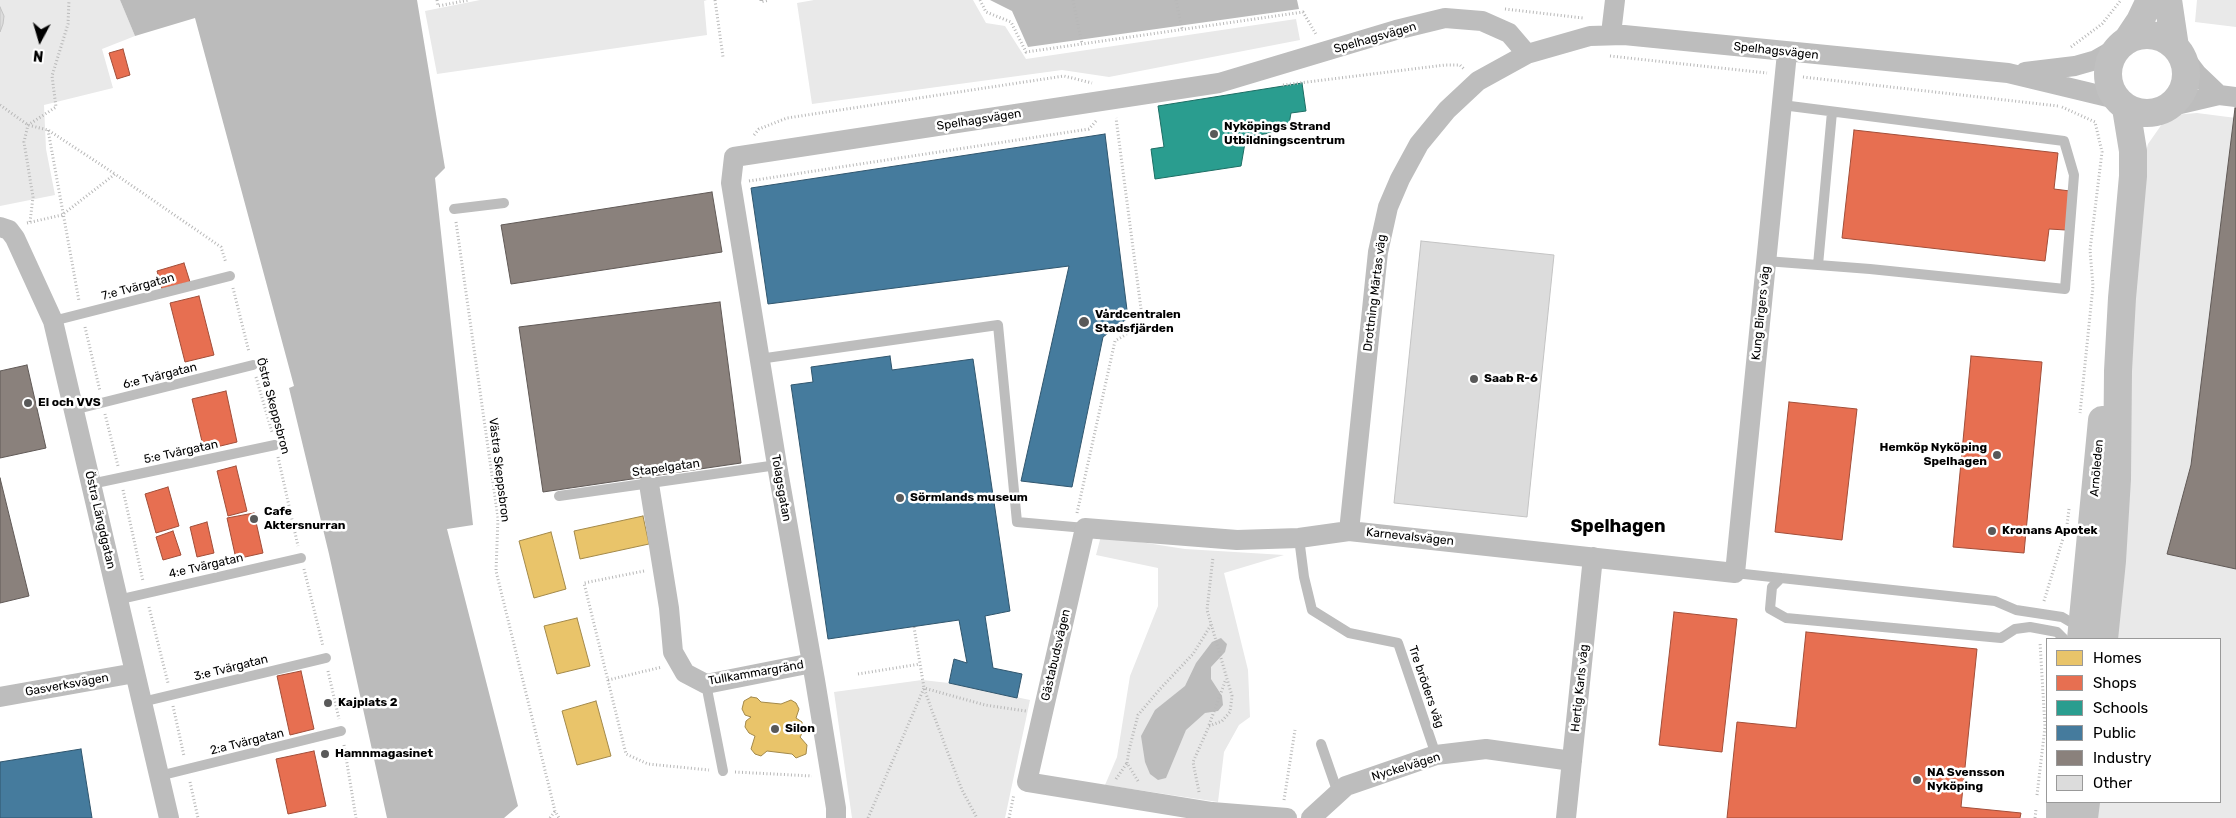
<!DOCTYPE html>
<meta charset="utf-8">
<style>
body{margin:0}
#map{position:relative;width:2236px;height:818px;overflow:hidden;background:#fff;font-family:Rubik,sans-serif}
canvas{display:block}
.legend{position:absolute;left:2046px;top:638px;width:175px;height:165px;box-sizing:border-box;background:#fff;border:1px solid #999;margin:0;padding:6px 9px;list-style:none;font-size:15px;color:#000}
.legend li{display:flex;align-items:center;gap:10px;height:25px}
.legend b{width:25px;border:1px solid #999}
.north{position:absolute;left:15px;top:15px;width:50px;height:50px;-webkit-text-stroke:4px #fff;paint-order:stroke;rotate:186deg;font-size:14px;font-weight:700;line-height:20px;text-align:center;color:#000}
.north::after{content:'';display:block;margin:auto;width:18px;height:22px;background:#000;clip-path:polygon(50% 0,100% 100%,50% 72%,0 100%)}
</style>
<div id="map">
<canvas width="2236" height="818"></canvas>
<ul class="legend">
<li><b style="height:14px;background:#e9c46a"></b>Homes</li>
<li><b style="height:14px;background:#e76f51"></b>Shops</li>
<li><b style="height:14px;background:#2a9d8f"></b>Schools</li>
<li><b style="height:14px;background:#457b9d"></b>Public</li>
<li><b style="height:14px;background:#8a817c"></b>Industry</li>
<li><b style="height:14px;background:#dcdcdc"></b>Other</li>
</ul>
<div class="north">N</div>
</div>
<script>
const c = document.querySelector('canvas').getContext('2d');
c.lineJoin = 'round';
function fill(path, color) { c.fillStyle = color; c.fill(path, 'evenodd'); }
const shape = rows => new Path2D(rows.map(r => 'M' + r).join(''));
function stroke(path, color, width, dash) { c.strokeStyle = color; c.lineWidth = width; c.lineCap = dash ? 'butt' : 'round'; c.setLineDash(dash || []); c.stroke(path); }
function write(font, color, halo, rows, align = 'center') {
  c.font = font + ' Rubik,sans-serif'; c.lineWidth = 5; c.setLineDash([]); c.textBaseline = 'middle'; c.strokeStyle = halo; c.fillStyle = color; for (const [text, x, y, turn = 0] of rows) {
    c.save(); c.translate(x, y); c.rotate((+turn || 0) * Math.PI / 180); c.textAlign = isNaN(turn) ? turn : align; if (halo) c.strokeText(text, 0, 0); c.fillText(text, 0, 0); c.restore();
  }
}
fill(shape([
 [0,0,120,0,135,36,102,49,113,88,44,105,46,149,55,195,0,206],
 [480,0,707,0,704,1,707,35,437,74,425,11],
 [814,0,973,0,986,23,1005,26,1026,59,1296,19,1300,40,1109,77,1062,70,812,104,797,3],
 [2197,0,2236,0,2236,27,2195,22],
 [2197,113,2236,118,2236,818,2091,818,2093,802,2220,802,2220,639,2111,639,2140,174,2148,144,2162,124,2174,115],
 [1101,536,1185,549,1284,555,1224,573,1248,670,1250,717,1239,725,1224,752,1218,802,1105,785,1117,757,1130,676,1158,606,1158,568,1096,555],
 [922,680,949,683,1030,700,1005,818,852,818,834,692]
]), '#e9e9e9');
fill(shape([
 [120,0,417,0,445,168,435,178,473,525,447,529,518,806,504,818,387,818,329,554,289,388,294,386,195,18,135,36],
 [990,0,1297,0,1299,9,1028,47,1012,11],
 [1221,638,1227,644,1225,652,1211,667,1211,679,1222,696,1223,705,1218,711,1205,713,1186,730,1166,778,1158,780,1150,774,1145,762,1141,736,1155,710,1185,686,1196,663,1212,642]
]), '#bbb');
const homes = shape([
 [643,516,649,544,580,559,574,531,643,516],
 [551,532,566,589,534,598,519,541,551,532],
 [577,618,590,666,557,674,544,626,577,618],
 [751,697,757,698,761,702,781,704,791,700,796,703,799,709,796,718,802,722,803,732,800,737,807,745,806,754,796,758,792,754,767,751,761,756,755,754,751,749,755,736,749,733,745,727,746,721,751,717,745,715,742,709,744,701,751,697],
 [596,701,611,756,577,765,562,711,596,701]
]);
fill(homes, '#e9c46a');
stroke(homes, '#a3894a', 1);
const shops = shape([
 [123,49,130,75,117,79,109,53,123,49],
 [1854,130,2058,153,2054,189,2070,191,2066,230,2049,229,2045,261,1842,238,1854,130],
 [184,263,190,282,162,289,157,271,184,263],
 [199,296,214,355,185,362,170,303,199,296],
 [1971,356,2042,362,2024,553,1953,547,1971,356],
 [226,391,237,442,204,450,192,399,226,391],
 [1789,402,1857,409,1842,540,1775,532,1789,402],
 [236,466,247,511,228,516,217,471,236,466],
 [168,487,179,526,156,533,145,494,168,487],
 [254,513,263,553,236,559,227,518,254,513],
 [207,522,214,553,197,557,190,527,207,522],
 [173,531,181,555,163,560,156,537,173,531],
 [1674,612,1737,619,1722,752,1659,745,1674,612],
 [1806,632,1977,649,1961,807,2021,813,2020,818,1727,818,1737,722,1796,728,1806,632],
 [301,671,314,729,290,735,277,676,301,671],
 [314,751,326,806,288,814,276,759,314,751]
]);
fill(shops, '#e76f51');
stroke(shops, '#a24e39', 1);
const schools = shape([
 [1302,83,1306,111,1291,113,1288,130,1246,137,1241,166,1155,179,1151,149,1164,147,1158,106,1302,83]
]);
fill(schools, '#2a9d8f');
stroke(schools, '#1d6e64', 1);
const public = shape([
 [1105,134,1128,318,1103,337,1072,487,1021,481,1069,266,768,304,751,188,1105,134],
 [890,356,892,370,973,359,1010,611,985,616,993,668,1022,674,1017,698,949,683,954,659,967,663,959,620,828,639,791,385,813,382,811,367,890,356],
 [81,749,92,818,0,818,0,762,81,749]
]);
fill(public, '#457b9d');
stroke(public, '#30566e', 1);
const industry = shape([
 [2235,108,2236,108,2236,569,2167,554,2191,465,2235,108],
 [712,192,722,252,511,284,501,225,712,192],
 [720,302,741,463,543,492,519,327,720,302],
 [27,365,46,448,0,458,0,371,27,365],
 [0,478,29,596,0,603,0,478]
]);
fill(industry, '#8a817c');
stroke(industry, '#615a57', 1);
const building = shape([
 [0,7,4,16,3,24,0,32,0,7],
 [1421,241,1554,255,1527,517,1394,503,1421,241]
]);
fill(building, '#dcdcdc');
stroke(building, '#c4c4c4', 1);
stroke(shape([
 [437,0,438,6,469,0],
 [715,0,723,57],
 [761,0,761,2,769,0],
 [980,0,986,12,1011,22,1026,52,1303,12,1317,36],
 [1073,0,1082,44],
 [1176,0,1182,29],
 [1505,9,1583,18],
 [2071,47,2102,24,2121,0],
 [1610,56,1767,73],
 [1803,77,2058,106],
 [1283,85,1445,65,1460,65,1464,69],
 [0,105,28,125,48,130,115,174],
 [2062,107,2095,122,2102,152,2090,250,2093,286,2080,413],
 [48,130,79,301],
 [754,135,759,129,787,118,1064,76,1092,83],
 [749,181,1089,129,1097,120],
 [30,222,33,197,24,142,28,125,56,107,52,76,68,24,69,0],
 [456,222,498,518,496,571,555,811,559,818],
 [27,223,62,215,115,174,221,247,226,263],
 [233,288,249,352],
 [85,327,100,391],
 [256,377,272,432],
 [105,414,118,466],
 [278,457,298,546],
 [123,490,143,581],
 [1077,513,1115,341,1143,324,1116,118],
 [304,569,323,646],
 [644,571,584,583,626,754,648,764,709,770],
 [2044,601,2067,525,2069,509],
 [149,607,168,683],
 [914,627,924,688,931,708,962,790,977,818],
 [328,671,339,719],
 [858,674,920,664],
 [608,680,662,667],
 [173,706,184,756],
 [1209,725,1226,679],
 [344,745,356,818],
 [735,772,812,776],
 [1116,779,1127,763],
 [1138,781,1127,763,1129,750,1138,715,1160,689,1193,654,1211,625],
 [190,782,198,818],
 [1199,792,1193,762,1209,726,1222,721,1230,712,1232,696,1207,610,1213,557],
 [2037,795,2045,727,2040,642],
 [1284,800,1295,730],
 [550,818,555,811],
 [868,818,924,688,985,705,1026,711],
 [1009,818,1014,794],
 [2035,818,2036,809]
]), '#b8b8b8', 3, [1, 2.5]);
stroke(shape([
 [454,209,504,203],
 [1766,261,1870,269,2065,289,2074,175,2064,141,1782,105],
 [1818,265,1832,112],
 [53,321,230,276],
 [759,359,998,325,1017,522,1085,528],
 [73,410,253,365],
 [91,484,275,445],
 [559,496,777,465],
 [1299,538,1304,577,1312,610,1349,633,1398,643,1436,755],
 [1735,573,1781,578],
 [117,600,301,558],
 [2064,639,2057,632,2030,627,2015,629,2001,638,1786,618,1770,609,1772,587,1781,578,1995,601,2016,610,2062,617,2079,627],
 [706,684,723,771],
 [142,702,326,658],
 [1321,744,1338,793],
 [159,776,341,731]
]), '#bdbdbd', 10);
stroke(shape([
 [1611,34,1615,0],
 [2181,53,2197,74,2219,95],
 [2025,72,2075,66,2096,60,2117,48],
 [2172,106,2219,95,2236,97],
 [0,227,9,230,15,238,53,321,169,818],
 [649,484,669,608,673,652,685,673,706,684,812,663],
 [1349,531,1378,252,1388,207,1400,179,1419,144,1447,110,1478,81,1527,54],
 [0,697,135,673],
 [836,818,836,808,815,680,777,465,731,183,734,157,1219,83,1396,30,1445,18,1482,21,1509,33,1527,54,1590,36,1624,35,2008,73,2116,99],
 [1287,818,1212,812,1027,782,1085,528,1237,540,1299,538,1349,531,1735,573,1787,53],
 [1311,818,1346,786,1436,755,1486,749,1572,761],
 [1566,818,1593,557]
]), '#bdbdbd', 20);
stroke(shape([
 [2168,0,2175,47],
 '2108 74a39 39 0 1 1 78 0a39 39 0 1 1-78 0Z',
 [2128,39,2140,21,2150,0],
 [2081,639,2102,420],
 [2104,639,2112,561,2117,479,2118,371,2122,298,2133,176,2133,151,2126,108],
 [2060,818,2060,802],
 [2084,818,2086,802]
]), '#c0c0c0', 28);
for (const [x, y, r, color] of [
 [1214,134,5,"#595959"],
 [1084,322,6,"#595959"],
 [1474,379,5,"#595959"],
 [28,403,5,"#595959"],
 [1997,455,5,"#595959"],
 [900,498,5,"#595959"],
 [254,519,5,"#595959"],
 [1992,531,5,"#595959"],
 [328,703,5,"#595959"],
 [775,729,5,"#595959"],
 [325,754,5,"#595959"],
 [1917,780,5,"#595959"]
]) { const dot = new Path2D(); dot.arc(x, y, r, 0, 2 * Math.PI); c.fillStyle = color; c.fill(dot); stroke(dot, '#fff', 2); }
write('12px', '#000', '#fff', [
 ["Spelhagsvägen",1375,38,-16],
 ["Spelhagsvägen",1776,51,6],
 ["Spelhagsvägen",979,120,-9],
 ["7:e Tvärgatan",138,287,-15],
 ["Drottning Märtas väg",1375,293,-83],
 ["Kung Birgers väg",1761,313,-84],
 ["6:e Tvärgatan",160,376,-14],
 ["Östra Skeppsbron",273,406,75],
 ["5:e Tvärgatan",181,452,-12],
 ["Stapelgatan",666,468,-8],
 ["Arnöleden",2097,468,-85],
 ["Västra Skeppsbron",499,470,83],
 ["Tolagsgatan",781,488,80],
 ["Östra Längdgatan",100,520,77],
 ["Karnevalsvägen",1410,537,6],
 ["4:e Tvärgatan",206,566,-13],
 ["Gästabudsvägen",1056,655,-77],
 ["3:e Tvärgatan",231,668,-14],
 ["Tullkammargränd",756,673,-10],
 ["Gasverksvägen",67,685,-10],
 ["Tre bröders väg",1426,687,71],
 ["Hertig Karls väg",1580,688,-84],
 ["2:a Tvärgatan",247,742,-14],
 ["Nyckelvägen",1406,767,-17]
]);
write('bold 12px', '#000', '#fff', [
 ["Nyköpings Strand",1224,127],
 ["Utbildningscentrum",1224,141],
 ["Vårdcentralen",1095,315],
 ["Stadsfjärden",1095,329],
 ["Saab R-6",1484,379],
 ["El och VVS",38,403],
 ["Hemköp Nyköping",1987,448,"right"],
 ["Spelhagen",1987,462,"right"],
 ["Sörmlands museum",910,498],
 ["Cafe",264,512],
 ["Aktersnurran",264,526],
 ["Kronans Apotek",2002,531],
 ["Kajplats 2",338,703],
 ["Silon",785,729],
 ["Hamnmagasinet",335,754],
 ["NA Svensson",1927,773],
 ["Nyköping",1927,787]
], 'left');
write('bold 18px', '#000', '#fff', [
 ["Spelhagen",1618,527]
]);
</script>
